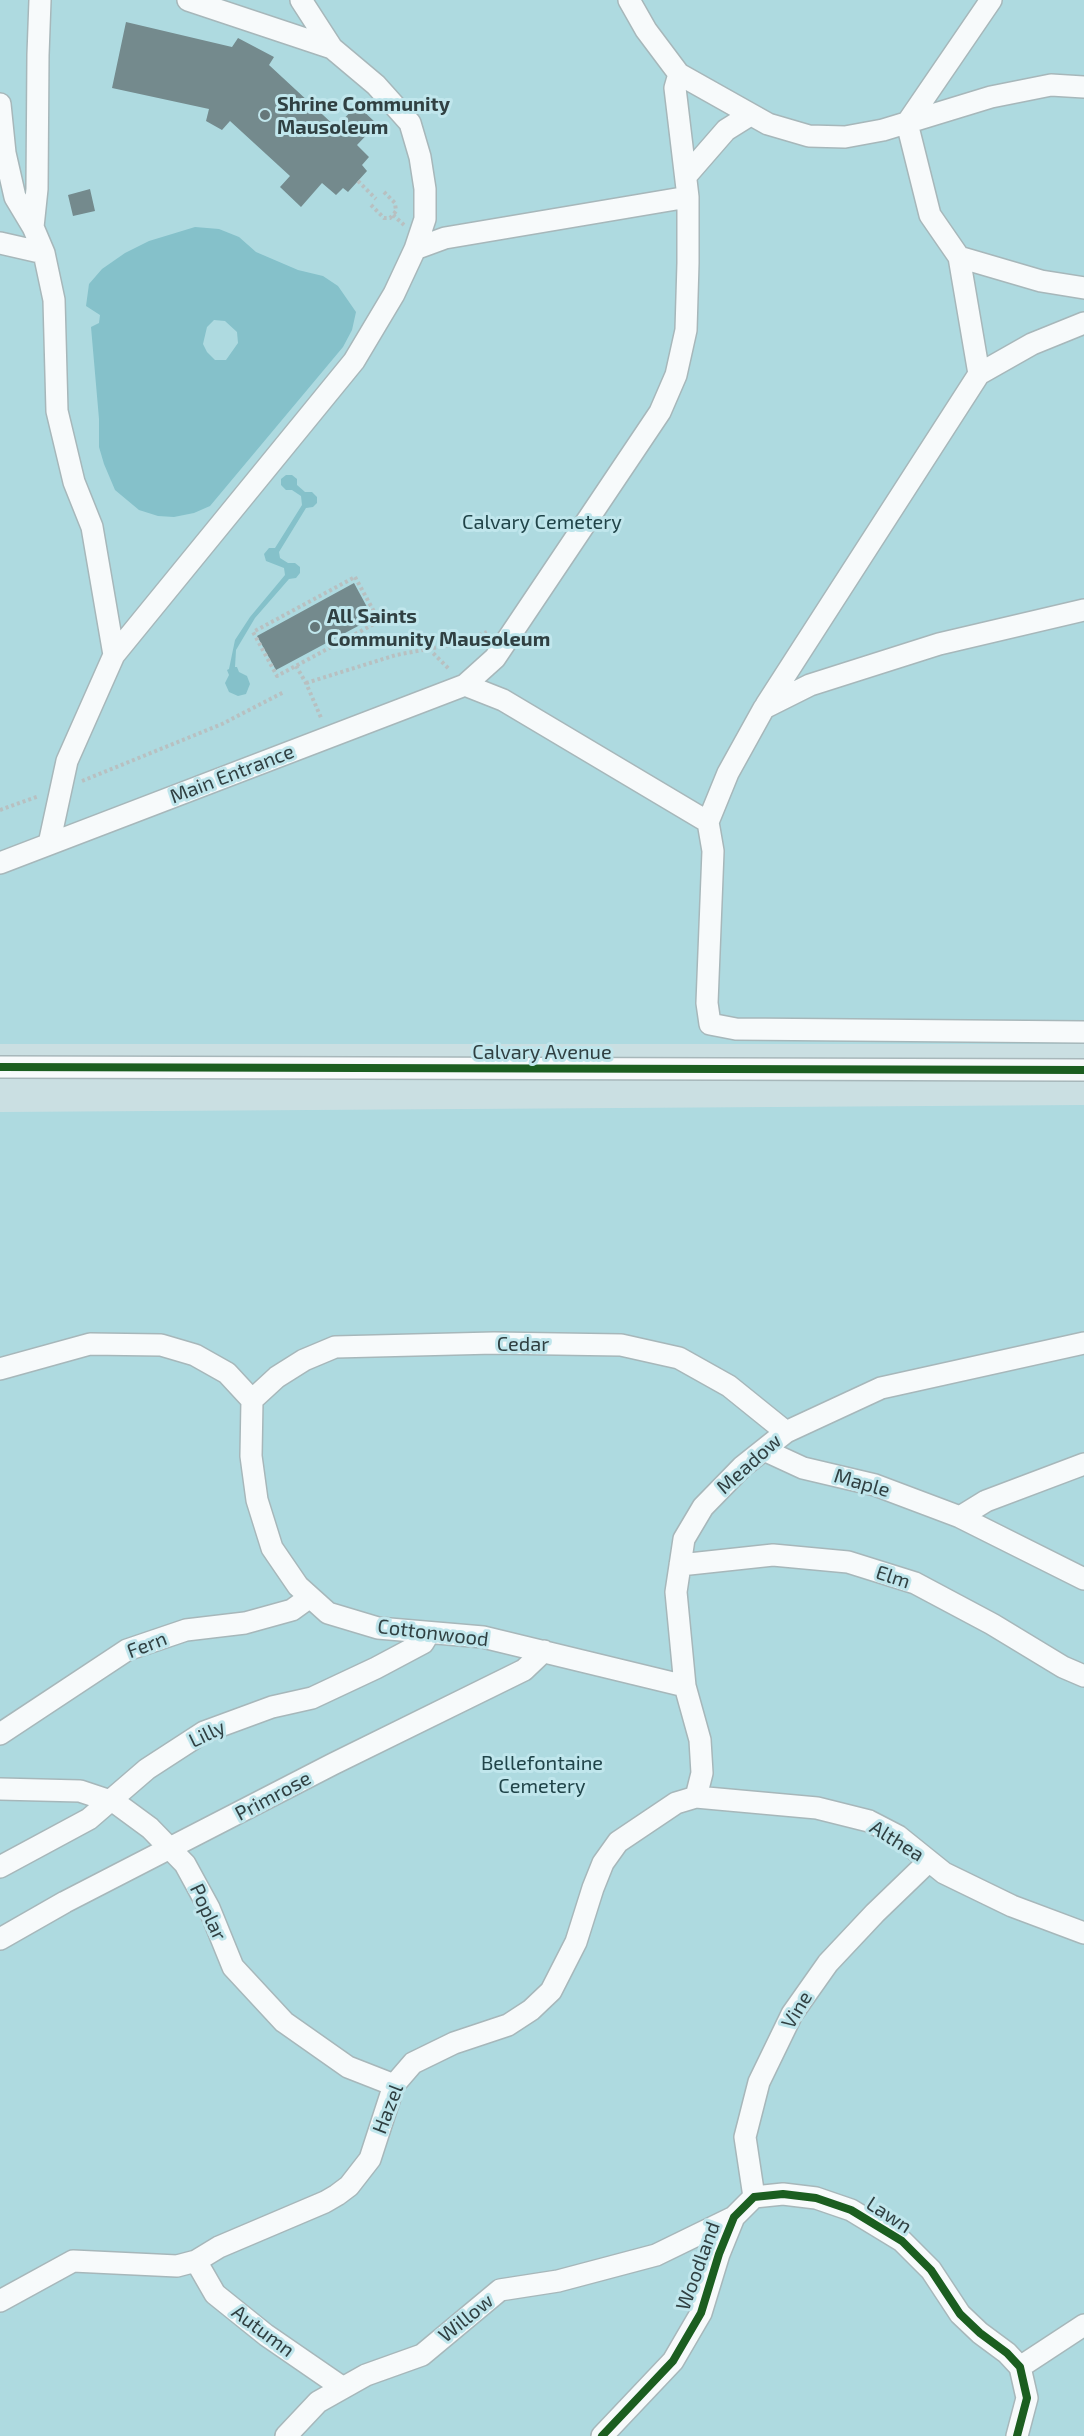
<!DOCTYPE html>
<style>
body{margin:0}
canvas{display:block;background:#cadfe2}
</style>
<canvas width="1084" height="2436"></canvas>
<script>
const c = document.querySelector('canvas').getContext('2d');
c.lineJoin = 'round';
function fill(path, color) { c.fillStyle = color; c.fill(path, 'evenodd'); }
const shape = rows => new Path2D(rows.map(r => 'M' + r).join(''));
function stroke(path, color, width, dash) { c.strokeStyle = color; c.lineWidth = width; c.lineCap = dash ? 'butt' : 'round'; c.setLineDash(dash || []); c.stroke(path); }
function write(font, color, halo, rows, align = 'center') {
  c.font = font + ' "Exo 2",sans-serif'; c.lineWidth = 6; c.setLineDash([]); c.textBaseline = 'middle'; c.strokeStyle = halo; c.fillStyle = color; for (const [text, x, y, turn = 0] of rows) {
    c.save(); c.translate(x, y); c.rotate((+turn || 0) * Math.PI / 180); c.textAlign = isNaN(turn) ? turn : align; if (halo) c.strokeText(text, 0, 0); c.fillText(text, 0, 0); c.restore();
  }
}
fill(shape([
 [0,0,1084,0,1084,1044,0,1044],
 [1084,1105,1084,2436,0,2436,0,1112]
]), '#aedae0');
fill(shape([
 [195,227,219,229,239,237,256,252,298,270,323,276,338,286,356,312,352,330,343,347,210,506,194,513,174,517,158,516,139,510,115,490,104,464,99,447,99,419,91,327,99,323,100,315,86,306,89,284,102,269,125,253,149,241],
 [214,320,225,321,237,332,238,343,226,360,215,360,207,352,203,344,207,327],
 [286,475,292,475,297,479,297,485,305,492,312,492,317,497,317,503,313,507,306,508,279,552,280,558,288,563,295,563,300,567,300,573,296,578,289,579,255,618,236,650,235,667,237,667,239,672,247,676,250,684,246,694,238,696,229,692,225,683,229,675,227,670,229,669,235,640,250,617,285,575,284,568,266,561,264,554,269,548,275,548,302,505,301,496,292,490,286,490,281,485,281,479]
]), '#85c1ca');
fill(shape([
 [126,22,232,47,238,38,274,57,269,65,336,127,357,105,377,124,357,145,369,157,362,165,367,171,348,192,343,188,336,195,322,183,301,207,280,187,290,176,230,121,222,130,206,121,209,109,112,88],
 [90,189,95,211,73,216,68,195],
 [354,583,373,618,276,670,257,636]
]), '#748a8d');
const minor = shape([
 [188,0,332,48],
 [629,0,646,30,679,74,768,124,809,136,845,137,883,130,991,97,1051,85,1084,87],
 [0,104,5,153,15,197,33,227,44,253,54,300,57,411,74,482,92,527,114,655],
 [686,176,726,130,750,115],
 [33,227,37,189,38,55,40,0],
 [0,243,44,253],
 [415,249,445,238,688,197],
 [959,257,1041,281,1084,288],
 [979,374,1032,344,1084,323],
 [1084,610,939,644,810,685,764,708,728,773,708,822,713,851,707,1003,710,1024,736,1029,1084,1032],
 [465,685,503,700,708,822],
 [766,705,979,374,959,257,930,215,907,123,991,0],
 [49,844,67,761,114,655,354,361,394,294,415,249,425,219,425,189,420,157,410,123,376,85,332,48,301,0],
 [0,863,465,685,495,658,660,412,676,375,686,330,688,263,688,197,675,88,679,74],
 [0,1067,1084,1070],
 [0,1369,90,1344,161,1345,195,1355,227,1373,252,1400,251,1456,257,1500,272,1548,298,1586,328,1613,378,1628,483,1637,685,1686],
 [252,1400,277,1377,304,1360,335,1347,494,1343,621,1345,679,1358,729,1386,786,1432],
 [764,1450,803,1468,875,1485,960,1517,1084,1579],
 [960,1517,986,1501,1084,1464],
 [680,1565,773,1555,848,1562,915,1583,992,1624,1063,1667,1084,1676],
 [0,1734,127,1650,186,1630,245,1623,292,1610,310,1597],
 [0,1789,80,1791,116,1803,150,1828,185,1864,209,1908,233,1967,284,2022,348,2067,394,2085],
 [696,1797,702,1773,700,1740,685,1686,676,1592,684,1539,703,1507,742,1467,786,1432,881,1388,1084,1343],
 [0,1867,89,1819,147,1769,204,1732,272,1707,312,1698,376,1668,423,1643,429,1633],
 [0,1939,65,1902,333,1764,524,1670,544,1651],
 [754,2197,745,2137,759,2082,792,2014,828,1963,875,1913,929,1861],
 [196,2261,215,2294,266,2335,343,2388],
 [0,2301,73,2261,177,2266,196,2261,219,2247,325,2202,337,2195,349,2186,370,2159,394,2085,413,2063,454,2043,508,2025,531,2010,551,1991,576,1942,593,1888,603,1863,618,1842,676,1803,696,1797,817,1808,869,1821,898,1836,944,1873,1012,1906,1084,1933],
 [1020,2367,1084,2325],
 [286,2436,318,2402,366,2375,422,2355,500,2290,558,2281,656,2255,734,2217,754,2197,783,2194,816,2198,851,2210,902,2241,931,2270,960,2314,980,2333,1007,2353,1020,2367,1027,2398,1017,2436],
 [602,2436,673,2361,701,2313,719,2254,734,2217]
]);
stroke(minor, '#a7b7ba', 24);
stroke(shape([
 [358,181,376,199],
 [384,192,395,203,396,211,393,215],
 [371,205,384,218,390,218,393,215],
 [393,215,404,225],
 [355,577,377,617,374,624,277,676,253,632,355,577],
 [429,649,449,669],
 [296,666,306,683,322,720],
 [306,683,396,655,460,643,487,632],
 [82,781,222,724,284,692],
 [0,810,39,796]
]), '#b8c0c1', 4, [3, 3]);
stroke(minor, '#f7fafb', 21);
stroke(shape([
 [0,1067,1084,1070],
 [602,2436,673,2361,701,2313,719,2254,734,2217,754,2197,783,2194,816,2198,851,2210,902,2241,931,2270,960,2314,980,2333,1007,2353,1020,2367,1027,2398,1017,2436]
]), '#1b5e20', 8);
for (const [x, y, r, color] of [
 [265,115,6,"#66787a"],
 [315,627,6,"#66787a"]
]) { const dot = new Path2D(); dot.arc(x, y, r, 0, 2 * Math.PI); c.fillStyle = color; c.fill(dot); stroke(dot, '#c0e6ec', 2); }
write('bold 20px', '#304042', '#c0e6ec', [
 ["Shrine Community",277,104],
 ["Mausoleum",277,127],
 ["All Saints",327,616],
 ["Community Mausoleum",327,639]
], 'left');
write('20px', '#204449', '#c0e6ec', [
 ["Calvary Cemetery",542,522],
 ["Bellefontaine",542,1763],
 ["Cemetery",542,1786]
]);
write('20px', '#304042', '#c0e6ec', [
 ["Main Entrance",232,774,-21],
 ["Calvary Avenue",542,1052],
 ["Cedar",523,1344],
 ["Meadow",749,1464,-42],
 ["Maple",862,1483,16],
 ["Elm",893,1577,18],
 ["Cottonwood",433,1633,7],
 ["Fern",147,1645,-21],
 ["Lilly",207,1734,-26],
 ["Primrose",273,1796,-28],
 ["Althea",897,1841,32],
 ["Poplar",208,1912,65],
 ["Vine",797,2010,-59],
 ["Hazel",388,2109,-69],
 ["Lawn",889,2215,33],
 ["Woodland",698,2266,-70],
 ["Willow",466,2318,-39],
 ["Autumn",263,2331,37]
]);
</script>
